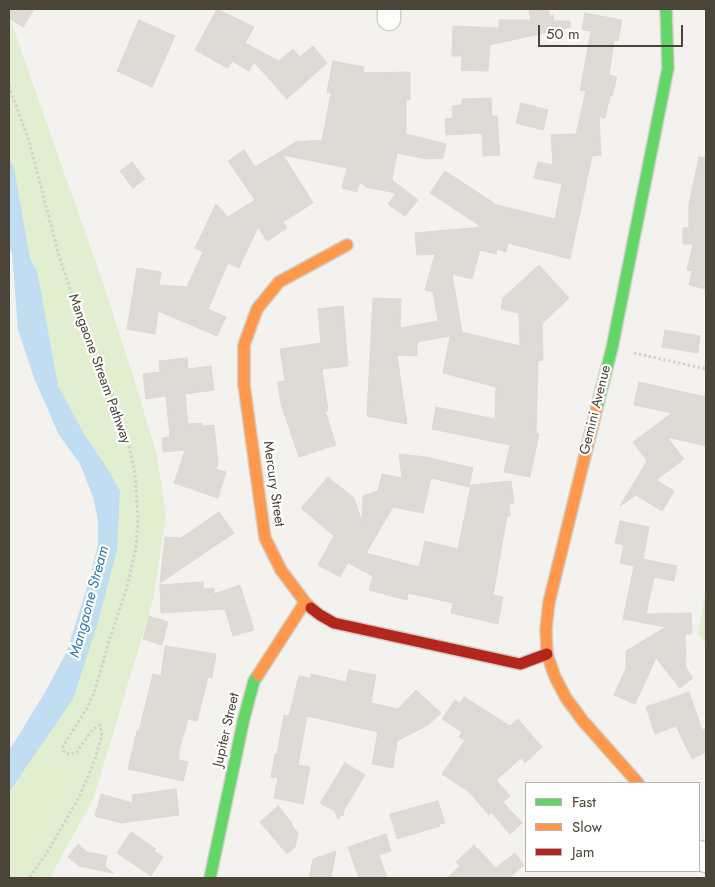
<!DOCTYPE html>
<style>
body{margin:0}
#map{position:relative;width:715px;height:887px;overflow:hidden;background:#f4f2ee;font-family:Jost,sans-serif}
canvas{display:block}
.frame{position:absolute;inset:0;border:10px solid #4b4439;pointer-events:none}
.legend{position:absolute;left:525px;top:782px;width:175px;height:90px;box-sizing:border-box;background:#fff;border:1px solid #b7b4b0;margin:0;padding:6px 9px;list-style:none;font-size:15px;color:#4b4439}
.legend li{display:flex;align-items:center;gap:10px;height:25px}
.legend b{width:25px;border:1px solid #b7b4b0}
.scale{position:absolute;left:538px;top:25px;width:145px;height:22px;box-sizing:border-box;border:2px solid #4b4439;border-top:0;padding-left:6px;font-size:15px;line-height:18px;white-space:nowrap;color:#4b4439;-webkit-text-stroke:4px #fff;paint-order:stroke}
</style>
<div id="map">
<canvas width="715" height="887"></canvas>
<div class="frame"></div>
<ul class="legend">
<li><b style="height:6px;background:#63d668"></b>Fast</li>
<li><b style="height:6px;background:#ff974d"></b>Slow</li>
<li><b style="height:6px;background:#b3261e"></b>Jam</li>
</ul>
<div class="scale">50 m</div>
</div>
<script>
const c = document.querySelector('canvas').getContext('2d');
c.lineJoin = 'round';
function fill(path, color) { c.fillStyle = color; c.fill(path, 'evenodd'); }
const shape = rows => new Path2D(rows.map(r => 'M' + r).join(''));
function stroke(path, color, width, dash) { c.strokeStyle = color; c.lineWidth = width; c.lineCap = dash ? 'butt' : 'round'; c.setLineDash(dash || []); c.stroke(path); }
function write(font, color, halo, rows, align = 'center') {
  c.font = font + ' Jost,sans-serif'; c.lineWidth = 4.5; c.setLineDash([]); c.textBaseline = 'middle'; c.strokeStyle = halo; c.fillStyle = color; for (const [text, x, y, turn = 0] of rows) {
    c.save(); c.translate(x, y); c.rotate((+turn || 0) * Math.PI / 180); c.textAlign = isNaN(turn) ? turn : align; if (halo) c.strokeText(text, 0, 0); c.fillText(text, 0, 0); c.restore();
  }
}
fill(shape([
 [9,16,103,283,135,382,157,456,166,516,153,600,94,797,50,878,9,878,9,782,58,712,109,531,82,449,23,334,9,215],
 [706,591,706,643,698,634]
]), '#e1eecf');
fill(shape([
 [9,159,14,168,30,259,37,271,58,386,84,434,107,468,120,491,117,550,96,629,73,699,9,792,9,749,14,743,48,687,67,651,90,578,98,544,98,521,93,497,80,464,59,435,34,378,18,330,12,254,9,246]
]), '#c0ddf1');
const building = shape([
 [9,9,34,9,23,27,9,18,9,9],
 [217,9,254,27,245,43,279,61,293,49,300,57,313,46,327,63,287,99,254,62,249,71,232,61,228,68,195,50,217,9],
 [529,9,548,9,550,16,553,15,554,21,570,21,571,27,490,45,488,71,461,70,462,56,452,56,453,26,499,28,499,20,531,20,529,9],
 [585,13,622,20,618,41,614,40,609,75,617,77,612,96,610,96,605,118,599,116,601,155,592,156,570,259,508,243,506,252,497,249,496,254,480,250,472,279,452,274,462,332,520,346,519,313,501,309,503,298,539,265,569,298,542,324,543,360,538,361,536,433,539,434,530,477,504,472,510,445,432,429,436,407,495,419,496,387,443,373,450,336,417,342,417,356,397,355,407,424,367,416,373,298,401,299,400,328,438,321,433,292,425,290,435,254,417,255,415,233,482,227,430,193,445,171,497,205,555,219,562,184,534,178,538,162,553,165,551,135,576,134,586,91,580,90,591,31,582,30,585,13],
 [139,20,175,36,152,87,117,71,139,20],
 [333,61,364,67,363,73,410,72,410,100,406,100,406,134,446,144,443,158,427,159,397,153,392,180,418,200,405,216,388,204,396,193,366,187,360,182,357,192,342,188,347,168,283,155,313,203,283,222,287,228,267,241,258,227,239,268,228,263,208,309,226,317,217,336,158,311,155,334,127,329,137,268,161,272,159,285,187,287,203,252,195,248,216,204,228,217,255,200,228,161,244,150,255,167,296,142,322,140,331,93,327,92,333,61],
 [491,98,492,116,497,116,500,155,483,156,482,133,446,135,445,119,453,118,452,106,462,105,462,99,491,98],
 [521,103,548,110,543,130,516,123,521,103],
 [699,157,706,158,706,289,689,285,692,271,687,270,693,244,683,244,683,228,689,228,689,204,699,157],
 [132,162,145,179,133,188,120,171,132,162],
 [343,306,348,366,322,369,328,411,325,411,336,445,299,457,281,404,278,382,285,381,280,349,321,343,318,309,343,306],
 [665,330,700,336,698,353,662,347,665,330],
 [187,358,188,369,211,366,214,390,185,394,188,424,202,423,203,426,214,425,218,464,216,469,226,472,218,498,174,483,185,450,163,452,162,438,170,437,166,396,146,399,143,374,160,372,159,361,187,358],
 [639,382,706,397,706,446,667,437,684,459,656,480,674,491,662,511,636,495,620,506,647,461,633,442,672,413,634,405,639,382],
 [399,454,426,457,473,468,469,487,431,478,423,513,393,507,366,553,419,567,425,541,458,549,471,485,511,481,514,503,509,504,510,516,507,516,493,595,503,597,498,624,451,613,453,603,408,593,407,600,369,590,373,576,348,563,340,577,318,565,334,536,301,508,328,477,354,498,362,522,363,496,378,491,382,474,402,478,399,454],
 [219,512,234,533,160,583,165,537,181,538,219,512],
 [620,521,649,527,643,559,677,566,674,581,654,577,646,614,691,613,692,634,685,634,686,668,693,678,680,688,656,658,635,704,614,695,626,668,626,651,666,627,623,619,634,566,620,563,624,545,615,543,620,521],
 [203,582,203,589,214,588,214,594,240,585,254,630,233,636,225,609,161,613,160,585,203,582],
 [149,616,168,622,162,645,143,639,149,616],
 [165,646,216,654,212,678,208,677,197,721,188,719,179,751,179,760,188,762,183,781,128,769,137,731,139,731,153,674,161,676,165,646],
 [349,670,376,675,371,703,398,709,416,690,441,713,428,725,397,741,393,768,372,764,378,732,307,716,298,765,310,767,303,804,274,798,278,778,271,777,275,754,277,754,284,715,289,716,299,676,310,678,311,674,346,682,349,670],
 [689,692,702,730,706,728,706,752,692,759,676,726,655,734,646,707,689,692],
 [464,697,510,726,518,719,542,747,525,763,521,758,496,780,510,796,503,802,522,823,510,834,491,812,489,815,469,792,442,774,465,740,459,737,462,732,442,719,455,700,460,703,464,697],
 [345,763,365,775,344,810,343,816,341,815,338,819,335,811,320,803,345,763],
 [176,789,179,815,121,823,95,816,101,794,133,803,132,795,176,789],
 [438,801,445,823,439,824,440,826,397,839,390,814,438,801],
 [278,806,292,823,291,824,298,833,295,847,287,854,260,822,278,806],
 [131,832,156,849,154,851,163,857,151,876,117,853,131,832],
 [386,834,391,851,379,855,387,878,359,878,348,847,386,834],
 [78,844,87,852,107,856,105,866,113,873,79,866,68,857,78,844],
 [474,845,496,868,515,853,524,865,509,878,447,878,460,866,456,862,474,845],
 [336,851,331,878,309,878,313,859,336,851]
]);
fill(building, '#dedbd6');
stroke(building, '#dcd9d4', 1);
const street = shape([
 [389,19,389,9],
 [699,852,706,861]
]);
const fast = shape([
 [597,407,612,348,668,68,666,9],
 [210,878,244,718,254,681,258,675]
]);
const slow = shape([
 [597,407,549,602,546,629,547,654,555,677,566,698,583,721,638,783],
 [311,608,305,602,281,570,265,538,244,385,244,345,257,309,279,282,347,245],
 [258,675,305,602]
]);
const jam = shape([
 [311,608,320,615,334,623,520,664,547,654]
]);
stroke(street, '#d2d0cb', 25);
stroke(fast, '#d3cfc5', 14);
stroke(slow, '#d3cfc5', 14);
stroke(jam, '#d3cfc5', 14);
stroke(shape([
 [9,86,29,141,59,256,76,307,125,428,135,474,138,518,136,547,128,583,110,638,94,693,87,708,63,746,63,750,66,754,76,753,93,729,100,725,102,736,93,765,79,797,47,853,29,878],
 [634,353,706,369]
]), '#d3d2cc', 3, [2.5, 2.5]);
stroke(street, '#fdfdfc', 22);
stroke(fast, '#63d668', 11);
stroke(slow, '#ff974d', 11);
stroke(jam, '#b3261e', 11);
write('14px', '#4b4439', '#fff', [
 ["Mangaone Stream Pathway",99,369,70],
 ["Gemini Avenue",596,410,-76],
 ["Mercury Street",273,484,82],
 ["Jupiter Street",227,730,-77]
]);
write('italic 15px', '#2e7ab2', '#fff', [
 ["Mangaone Stream",90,602,-75]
]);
</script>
